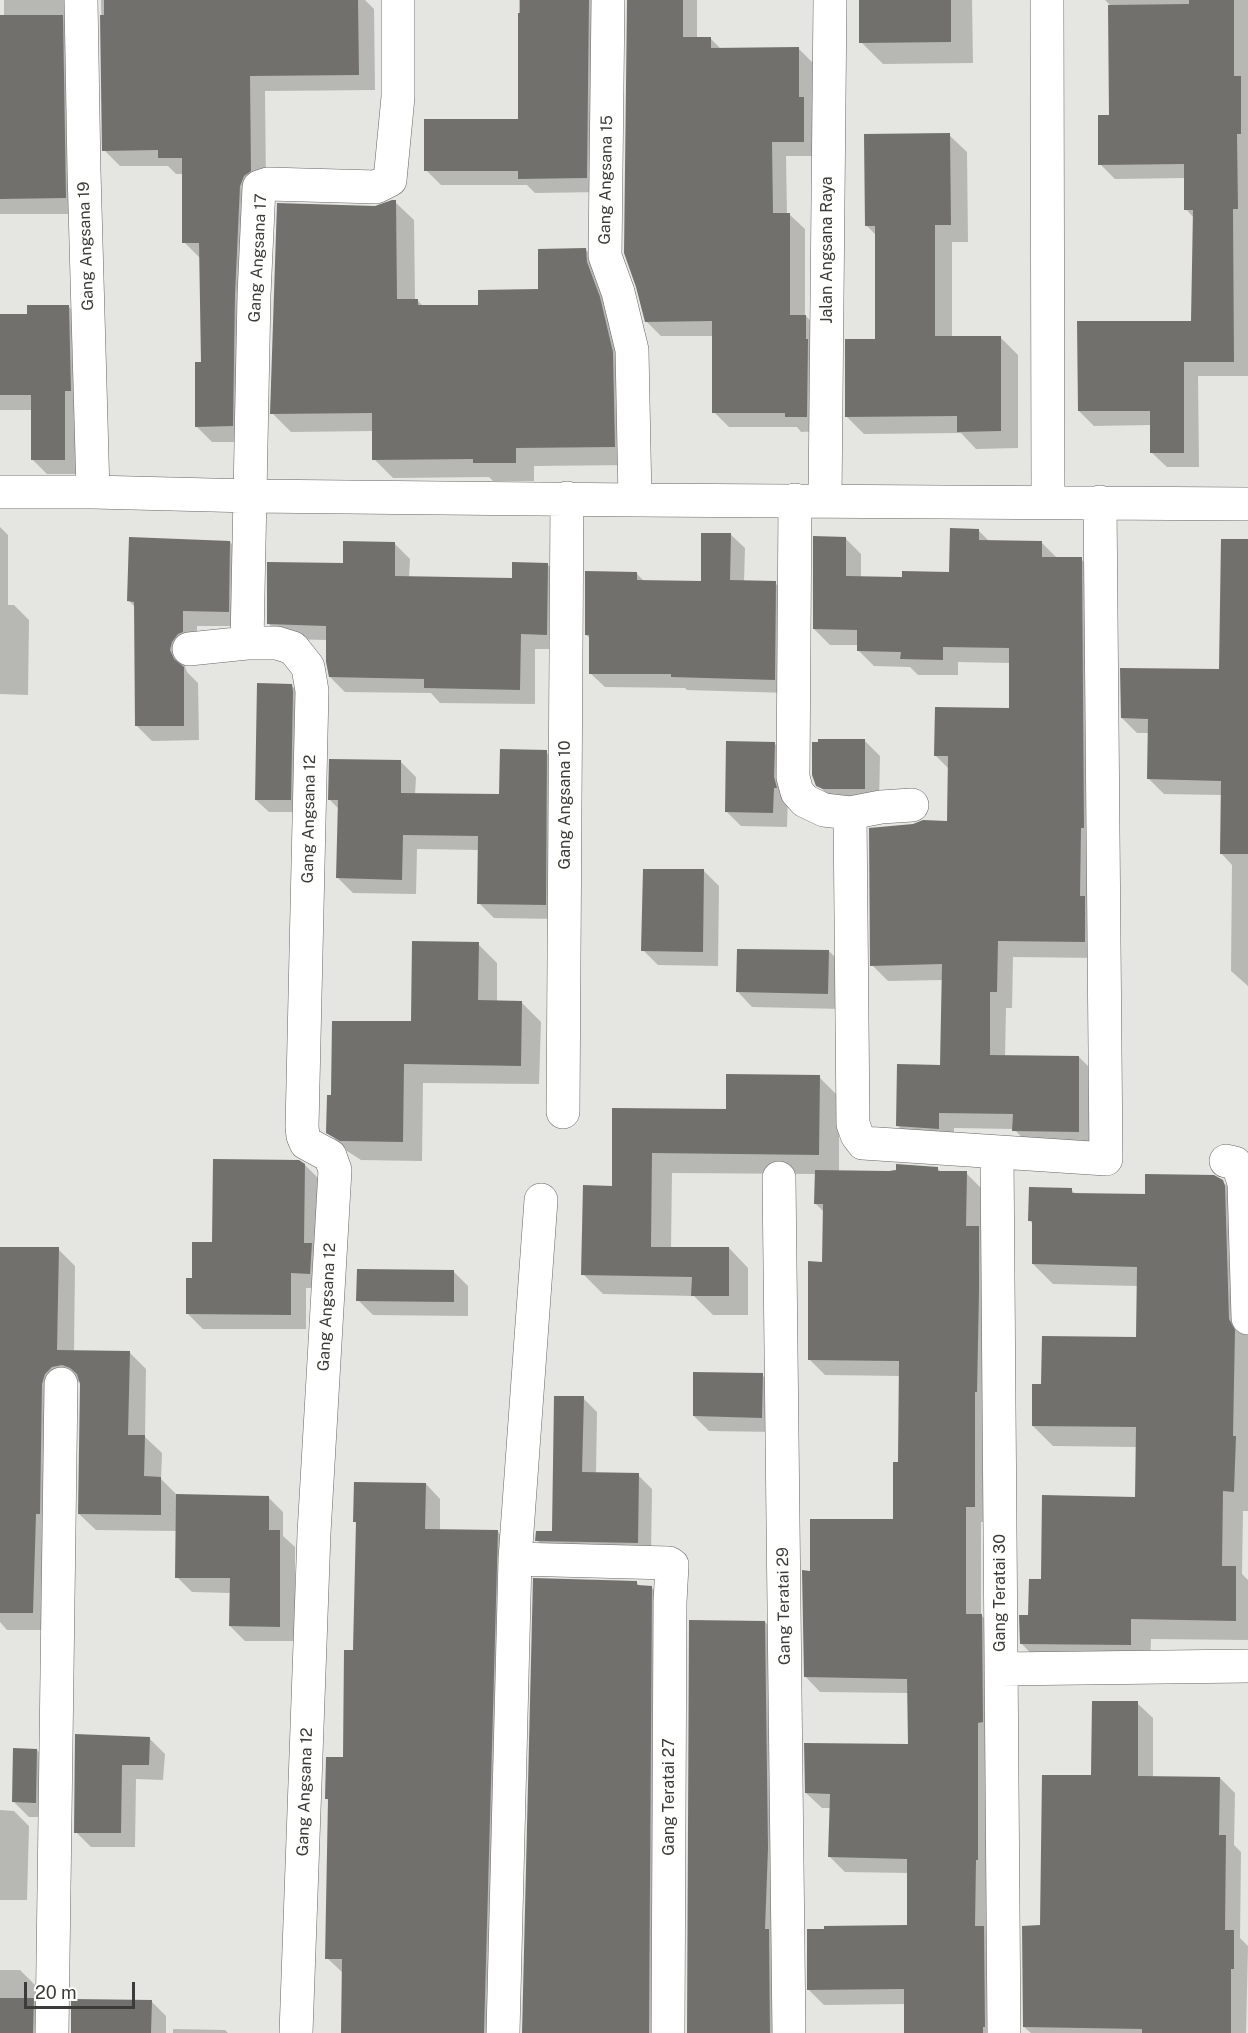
<!DOCTYPE html>
<style>
body{margin:0}
#map{position:relative;width:1248px;height:2033px;overflow:hidden;background:#e5e5e2;font-family:"Public Sans",sans-serif}
canvas{display:block}
.scale{position:absolute;left:24px;top:1982px;width:111px;height:27px;box-sizing:border-box;border:3px solid #3b3b3a;border-top:0;padding-left:8px;font-size:18px;line-height:21px;white-space:nowrap;color:#3b3b3a;-webkit-text-stroke:4px #fffffe;paint-order:stroke}
</style>
<div id="map">
<canvas width="1248" height="2033"></canvas>
<div class="scale">20 m</div>
</div>
<script>
const c = document.querySelector('canvas').getContext('2d');
c.lineJoin = 'round';
function fill(path, color) { c.fillStyle = color; c.fill(path, 'evenodd'); }
const shape = rows => new Path2D(rows.map(r => 'M' + r).join(''));
function stroke(path, color, width, dash) { c.strokeStyle = color; c.lineWidth = width; c.lineCap = dash ? 'butt' : 'round'; c.setLineDash(dash || []); c.stroke(path); }
function write(font, color, halo, rows, align = 'center') {
  c.font = font + ' "Public Sans",sans-serif'; c.lineWidth = 6; c.setLineDash([]); c.textBaseline = 'middle'; c.strokeStyle = halo; c.fillStyle = color; for (const [text, x, y, turn = 0] of rows) {
    c.save(); c.translate(x, y); c.rotate((+turn || 0) * Math.PI / 180); c.textAlign = isNaN(turn) ? turn : align; if (halo) c.strokeText(text, 0, 0); c.fillText(text, 0, 0); c.restore();
  }
}
fill(shape([
 [4,0,87,0,81,214,0,214,0,17,4,17],
 [101,0,365,0,374,9,375,90,265,91,266,187,248,442,212,442,196,426,202,363,200,258,184,242,183,174,176,174,168,166,120,166,104,150],
 [519,0,612,0,601,192,535,193,527,185,441,185,426,170,519,120],
 [628,0,697,0,697,39,711,39,721,49,798,48,813,63,818,156,786,156,787,215,790,215,805,229,805,315,820,331,821,431,801,432,797,427,729,427,714,412,714,336,661,336,646,321],
 [860,0,972,0,973,63,883,64,861,42],
 [1105,0,1248,0,1248,376,1198,376,1199,467,1167,467,1152,453,1152,425,1094,426,1079,411,1192,322,1194,218,1186,209,1186,178,1115,179,1100,164,1111,116,1110,5],
 [949,135,967,152,968,242,952,242,952,337,1000,337,1018,355,1018,448,976,449,961,433,864,434,846,416,876,340,876,235,866,225],
 [395,202,414,220,415,300,417,300,424,307,480,307,540,290,586,250,605,269,633,465,534,466,534,481,493,481,489,477,393,478,374,459,374,431,291,432,272,413,376,207],
 [68,306,83,321,79,474,47,474,32,459,32,410,0,410,0,316,29,315],
 [0,527,8,535,8,605,14,605,29,620,28,695,0,694],
 [978,530,989,541,1041,542,1058,559,1081,559,1097,575,1101,958,1013,957,1012,1008,1006,1008,1005,1057,1079,1057,1095,1073,1094,1147,1030,1146,1014,1129,954,1128,954,1144,914,1142,898,1126,942,1066,943,980,888,981,872,965,949,822,950,770,935,755,1011,709,1011,663,958,662,958,675,918,675,910,667,874,666,858,650,858,645,830,645,814,629,845,538,861,554,861,578,903,579,951,574],
 [730,534,745,548,744,582,775,583,789,597,789,693,687,690,685,688,605,687,590,673,591,639,586,635,636,573,645,582,702,582],
 [230,542,245,557,243,626,197,626,197,647,187,656,185,666,187,672,198,683,199,740,152,741,137,726,135,607,129,601],
 [395,544,410,559,409,577,513,579,547,564,562,579,562,649,535,649,535,704,440,703,431,693,345,692,330,677,327,640,284,639,269,624,344,565],
 [1248,565,1248,986,1231,971,1232,865,1221,853,1222,795,1164,794,1149,779,1149,733,1137,733,1122,718,1221,671],
 [291,685,304,698,303,812,269,812,256,800],
 [865,741,880,756,879,804,833,800,818,785],
 [774,743,789,758,787,827,741,826,726,811],
 [546,752,561,767,560,919,494,918,479,903,480,850,417,849,416,894,353,893,338,878,339,809,330,800,401,762,416,777,415,795,500,796],
 [704,871,719,886,718,966,658,965,643,950],
 [478,944,497,963,497,1002,521,1002,541,1022,539,1084,423,1083,422,1161,361,1160,347,1151,328,1132,332,1097,412,1023],
 [829,951,844,966,843,1009,752,1007,738,992],
 [819,1077,839,1097,839,1172,897,1172,937,1168,942,1173,966,1173,981,1188,981,1230,994,1243,989,1522,981,1522,981,1615,997,1631,1000,2033,905,2033,905,2004,824,2005,809,1990,908,1926,909,1873,845,1872,830,1857,831,1808,822,1808,806,1793,909,1746,908,1693,820,1692,805,1676,812,1572,895,1521,899,1464,901,1376,825,1375,809,1359,824,1263,825,1213,815,1203,816,1174,672,1173,671,1248,729,1248,748,1268,748,1315,713,1315,694,1296,603,1294,583,1274,614,1187,614,1110,727,1111],
 [305,1165,320,1180,325,1288,306,1288,306,1329,203,1329,188,1314,194,1279,214,1244],
 [1222,1181,1243,1202,1248,1307,1248,1511,1243,1511,1242,1574,1248,1580,1248,1640,1151,1639,1150,1665,1041,1664,1021,1643,1042,1581,1136,1498,1137,1447,1053,1446,1033,1426,1043,1386,1138,1339,1138,1286,1053,1284,1033,1264,1033,1224,1029,1220,1071,1190,1076,1194,1147,1195],
 [0,1248,58,1249,75,1266,74,1351,129,1352,146,1369,145,1437,162,1453,161,1479,178,1496,268,1497,283,1512,283,1536,295,1547,295,1641,245,1641,230,1626,231,1593,192,1592,177,1577,177,1531,96,1530,79,1514,81,1381,69,1384,50,1630,7,1630,0,1622],
 [453,1271,468,1286,468,1316,373,1315,358,1300],
 [762,1375,777,1390,776,1432,709,1431,694,1416],
 [583,1398,597,1412,596,1474,638,1475,652,1489,651,1557,551,1554,537,1540,553,1533],
 [426,1484,440,1499,440,1531,498,1532,513,1547,499,2033,342,2033,343,1973,327,1958,330,1801,327,1799,344,1759,355,1651,358,1525,355,1522],
 [636,1582,641,1587,651,1587,667,1602,664,2033,523,2033],
 [765,1622,780,1638,784,2033,688,2033],
 [1137,1703,1153,1718,1153,1778,1220,1778,1235,1793,1234,1845,1241,1852,1240,1938,1248,1946,1246,2033,1031,2033,1024,2027,1042,1927,1092,1777],
 [76,1736,150,1739,165,1754,163,1780,136,1779,135,1847,91,1847,76,1832],
 [37,1750,52,1765,51,1817,29,1817,14,1802],
 [0,1810,14,1811,29,1826,27,1900,0,1900],
 [0,1970,20,1970,35,1985,35,2001,48,2015,48,2033,0,2033],
 [151,2001,166,2016,166,2033,72,2033],
 [173,2029,225,2030,228,2033,173,2033]
]), '#0003');
fill(shape([
 [104,0,358,0,359,75,250,76,251,171,244,176,240,186,235,295,233,426,195,427,195,362,201,362,199,243,182,243,182,158,158,158,158,150,102,151,100,15,104,15],
 [520,0,589,0,587,178,518,179,518,171,424,171,424,119,518,119,518,13,520,13],
 [627,0,683,0,683,37,711,37,711,48,799,47,799,97,804,97,804,142,772,142,773,213,790,213,790,315,806,315,806,339,808,339,807,417,785,417,785,413,712,413,712,321,645,322,636,287,624,253],
 [859,0,951,0,951,42,859,43],
 [1189,0,1234,0,1234,76,1241,76,1241,134,1237,134,1238,209,1233,209,1234,362,1184,362,1184,453,1150,453,1150,411,1078,411,1077,321,1191,321,1193,210,1184,210,1184,164,1098,165,1098,115,1109,115,1108,5,1189,4],
 [0,15,63,15,66,198,0,199],
 [950,133,951,225,935,225,935,336,1001,336,1001,431,957,432,957,416,845,417,845,339,875,339,875,226,865,226,864,134],
 [392,200,396,200,397,299,418,299,418,305,478,305,478,290,538,289,538,249,586,248,587,262,600,297,613,352,615,447,516,448,516,463,473,463,473,459,372,460,372,413,270,414,277,203,375,206],
 [27,305,69,305,71,391,65,391,65,460,31,460,31,395,0,395,0,314,27,314],
 [950,528,979,529,979,540,1042,541,1042,557,1082,557,1084,828,1081,828,1080,896,1085,896,1085,942,998,941,997,992,990,992,990,1055,1079,1056,1079,1132,1012,1131,1013,1114,939,1113,939,1129,896,1126,897,1064,940,1065,942,964,870,966,869,828,913,824,923,820,947,821,948,756,934,756,935,707,1009,708,1009,648,943,647,943,660,900,659,901,652,857,651,857,630,813,629,813,536,846,537,846,576,902,577,902,571,949,572],
 [701,533,731,533,730,580,776,581,775,680,671,677,671,674,589,674,589,635,585,635,585,571,637,572,637,580,701,581],
 [129,537,230,541,229,612,183,611,183,632,178,634,172,642,170,650,174,659,184,667,184,726,135,726,134,602,127,601],
 [1221,539,1248,539,1248,854,1220,854,1221,781,1147,779,1148,719,1121,718,1120,668,1219,669],
 [343,541,395,542,395,576,512,578,512,562,548,563,547,635,521,634,520,690,424,688,424,679,329,677,326,662,326,626,267,624,267,562,343,563],
 [257,683,292,684,293,692,291,800,255,800],
 [818,739,865,739,865,789,823,789,816,786,812,775,812,742,818,742],
 [726,741,775,742,774,777,777,788,774,788,773,813,725,812],
 [500,749,547,750,546,905,477,904,478,836,403,835,402,880,336,878,338,800,328,800,329,759,401,760,401,793,499,794],
 [643,869,704,869,703,952,641,951],
 [412,941,479,942,478,1000,522,1001,521,1066,404,1064,403,1142,340,1141,326,1133,327,1095,331,1095,332,1021,411,1021],
 [737,949,829,950,828,994,736,992],
 [726,1074,820,1075,819,1155,652,1153,651,1247,729,1247,729,1296,691,1296,692,1277,581,1275,583,1185,612,1186,612,1108,726,1109],
 [213,1159,299,1160,305,1164,304,1243,312,1243,310,1274,291,1273,291,1315,186,1314,186,1278,192,1278,192,1242,212,1242],
 [896,1164,938,1167,938,1171,967,1171,966,1226,979,1226,979,1292,977,1392,975,1392,975,1507,966,1507,966,1614,982,1614,983,1722,978,1723,978,1860,976,1860,975,1926,984,1926,985,2027,983,2027,983,2033,904,2033,904,1989,807,1990,807,1929,824,1929,824,1926,907,1925,907,1859,828,1857,830,1794,805,1793,804,1743,908,1744,907,1679,804,1677,802,1570,810,1571,810,1519,893,1519,893,1462,898,1462,899,1361,808,1360,808,1261,822,1262,823,1204,814,1204,815,1170,889,1171,896,1170],
 [1145,1174,1214,1175,1223,1180,1225,1186,1229,1319,1235,1330,1233,1436,1236,1436,1234,1492,1223,1491,1222,1566,1236,1566,1236,1621,1131,1619,1131,1645,1020,1644,1019,1615,1028,1615,1029,1579,1041,1579,1042,1495,1135,1497,1136,1427,1032,1426,1032,1384,1041,1384,1042,1336,1136,1337,1137,1267,1032,1264,1032,1221,1028,1221,1029,1187,1072,1188,1072,1193,1145,1194],
 [0,1247,59,1247,57,1350,130,1351,128,1435,145,1435,144,1476,161,1477,161,1515,78,1514,80,1384,77,1374,70,1368,62,1365,52,1367,45,1374,42,1384,40,1514,36,1514,33,1613,0,1613],
 [357,1269,454,1270,454,1302,356,1301],
 [693,1372,763,1373,762,1418,693,1416],
 [554,1396,584,1396,582,1472,639,1473,638,1543,535,1541,536,1531,552,1531],
 [354,1482,426,1483,425,1529,498,1530,484,2033,341,2033,342,1959,325,1959,328,1799,325,1799,326,1757,343,1757,344,1650,353,1650,356,1522,353,1522],
 [176,1494,269,1496,269,1530,280,1530,280,1627,229,1626,230,1578,175,1578],
 [533,1578,637,1581,637,1585,652,1586,649,2033,522,2033],
 [689,1620,765,1621,768,1848,765,1929,769,1929,770,2033,687,2033],
 [1092,1701,1138,1701,1138,1776,1220,1777,1219,1835,1226,1835,1225,1930,1234,1930,1234,1969,1231,1969,1231,2033,1142,2033,1142,2029,1023,2027,1022,1926,1040,1925,1042,1775,1091,1775],
 [75,1734,150,1737,149,1765,122,1765,121,1833,74,1833],
 [13,1748,37,1749,36,1803,12,1802],
 [0,1998,34,1998,33,2033,0,2033],
 [71,1999,152,2000,151,2033,71,2033]
]), '#71706d');
const minor = shape([
 [81,0,84,171,93,492],
 [608,0,605,256,618,292,632,350,635,500],
 [1047,0,1048,502],
 [0,492,93,492,251,496,635,500,1248,504],
 [795,500,793,777,797,792,805,801,824,810,850,813,881,807,912,805],
 [825,500,830,0],
 [247,643,254,295,259,187,268,184,376,187,390,180,398,97,398,0],
 [189,649,247,643,277,643,293,648,308,667,312,691,302,1127,303,1136,306,1143,330,1156,335,1170,314,1533,296,2033],
 [850,813,853,1124,857,1135,863,1143,1106,1159,1100,502],
 [563,1112,567,498],
 [997,1153,1004,2033],
 [1226,1161,1235,1163,1239,1168,1244,1183,1248,1318],
 [779,1178,789,2033],
 [515,1559,669,1563,672,1565,670,1602,668,2033],
 [1001,1669,1248,1666],
 [52,2033,61,1384],
 [503,2033,515,1559,541,1200]
]);
stroke(minor, '#666663', 34);
stroke(minor, '#fff', 33);
write('16px', '#3b3b3a', '#fffffe', [
 ["Gang Angsana 15",606,180,-89],
 ["Gang Angsana 19",86,246,-92],
 ["Jalan Angsana Raya",827,250,-90],
 ["Gang Angsana 17",258,258,-87],
 ["Gang Angsana 10",565,805,-90],
 ["Gang Angsana 12",309,819,-89],
 ["Gang Angsana 12",327,1307,-87],
 ["Gang Teratai 30",1000,1593,-90],
 ["Gang Teratai 29",784,1606,-91],
 ["Gang Angsana 12",305,1792,-88],
 ["Gang Teratai 27",669,1797,-90]
]);
</script>
